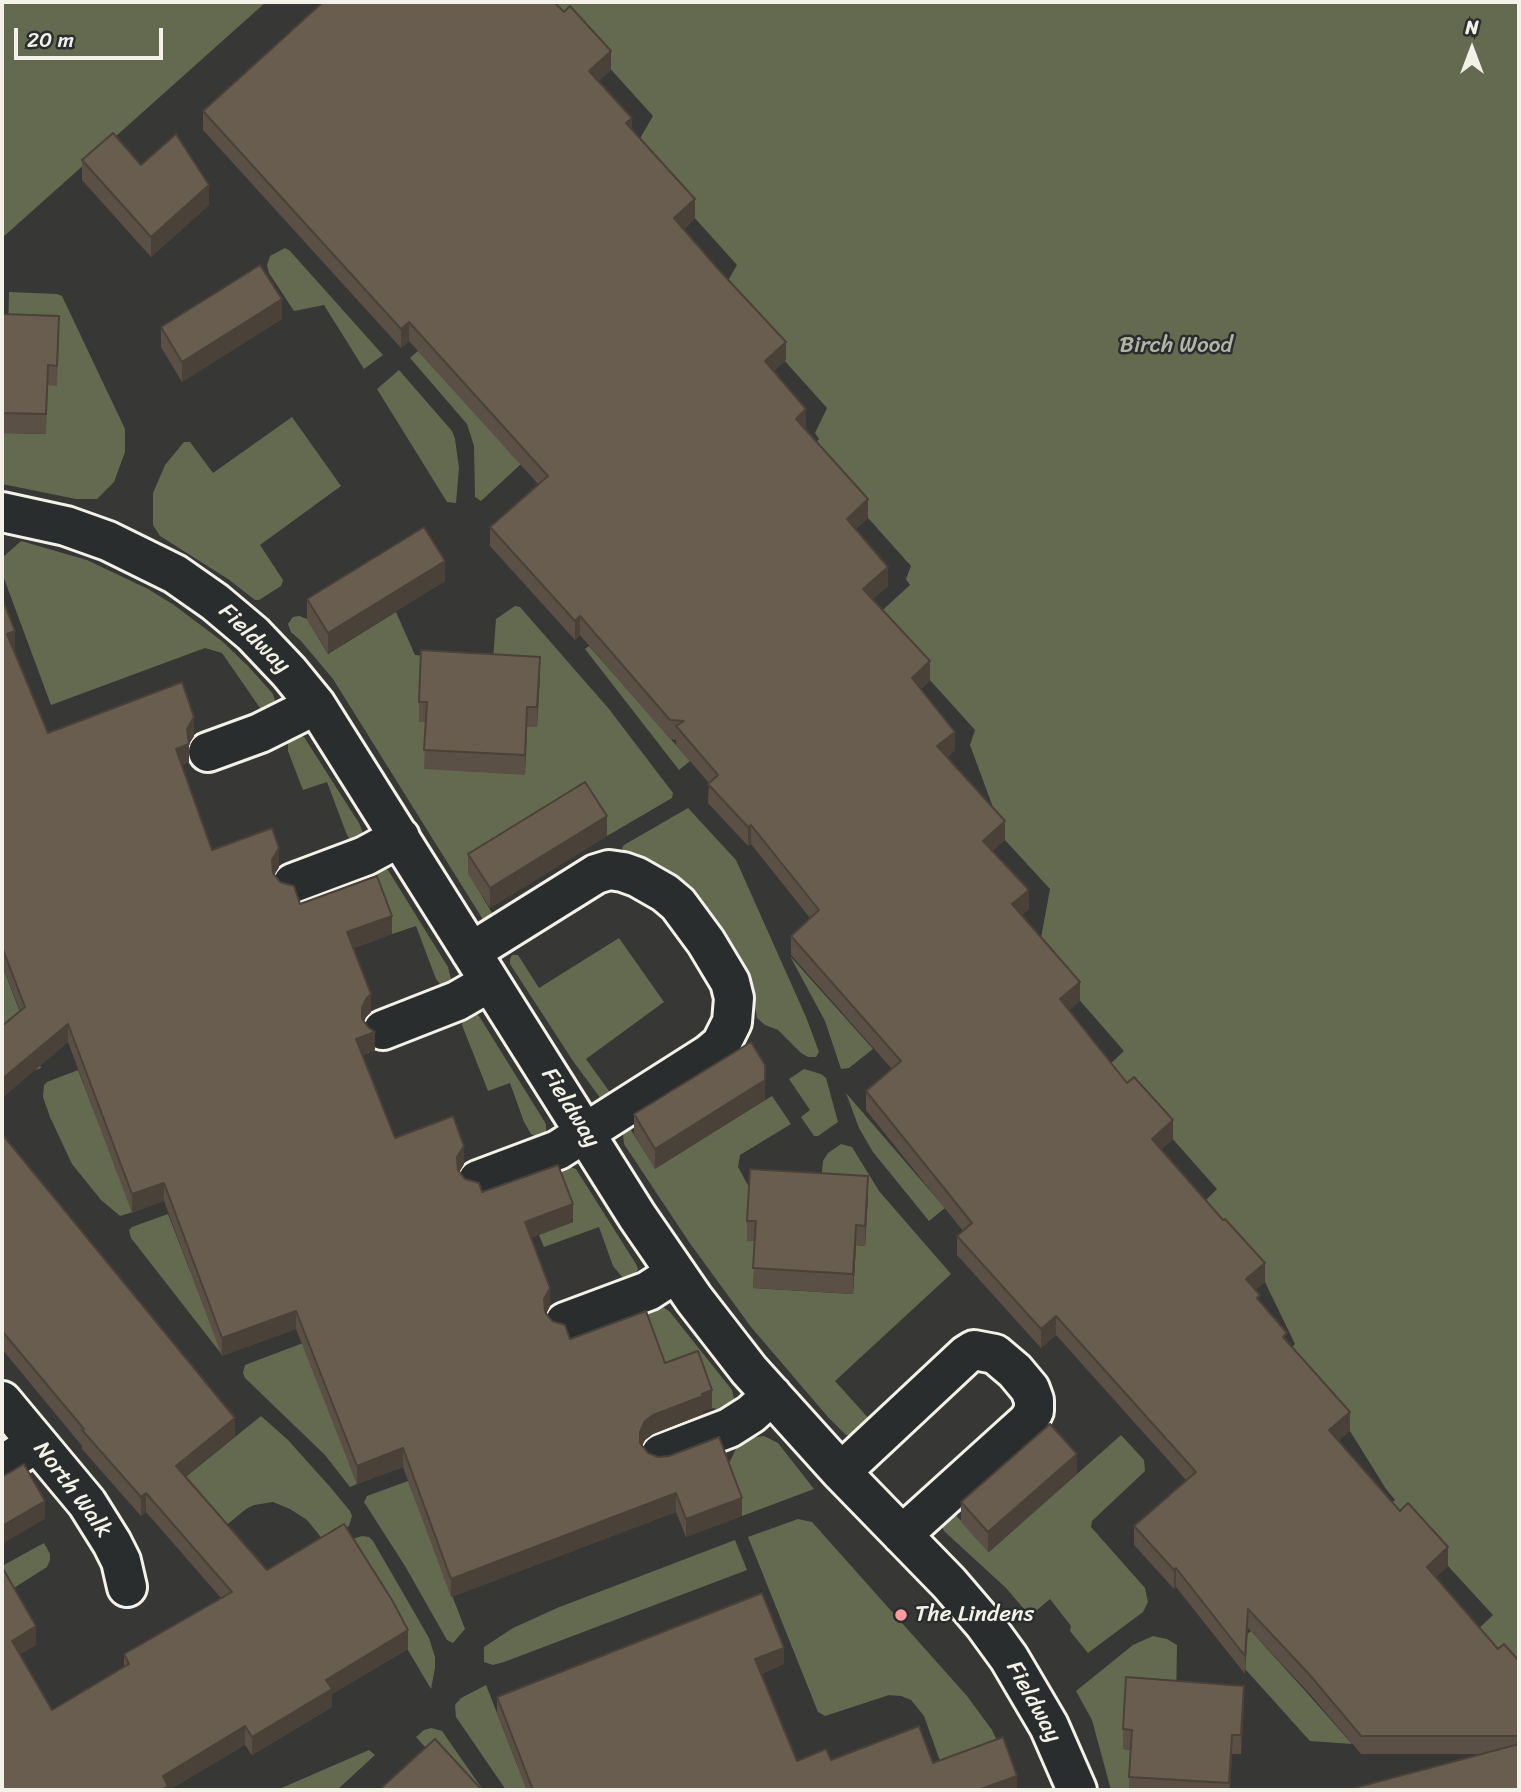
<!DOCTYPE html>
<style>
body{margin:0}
#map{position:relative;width:1521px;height:1792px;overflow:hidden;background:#373735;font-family:Sriracha,sans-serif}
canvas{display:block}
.frame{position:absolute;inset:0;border:4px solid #f4f1e8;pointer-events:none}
.north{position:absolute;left:1437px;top:14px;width:70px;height:70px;-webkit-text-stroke:5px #2a2d2e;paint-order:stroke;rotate:0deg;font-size:19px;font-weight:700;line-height:28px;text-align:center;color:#f4f1e8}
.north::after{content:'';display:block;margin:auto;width:24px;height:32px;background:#f4f1e8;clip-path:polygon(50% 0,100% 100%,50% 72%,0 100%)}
.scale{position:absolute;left:14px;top:28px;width:149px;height:32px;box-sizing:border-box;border:4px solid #f4f1e8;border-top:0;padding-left:9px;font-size:21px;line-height:24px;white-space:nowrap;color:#f4f1e8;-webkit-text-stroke:5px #2a2d2e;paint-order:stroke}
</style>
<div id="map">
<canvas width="1521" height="1792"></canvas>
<div class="frame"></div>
<div class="north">N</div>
<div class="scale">20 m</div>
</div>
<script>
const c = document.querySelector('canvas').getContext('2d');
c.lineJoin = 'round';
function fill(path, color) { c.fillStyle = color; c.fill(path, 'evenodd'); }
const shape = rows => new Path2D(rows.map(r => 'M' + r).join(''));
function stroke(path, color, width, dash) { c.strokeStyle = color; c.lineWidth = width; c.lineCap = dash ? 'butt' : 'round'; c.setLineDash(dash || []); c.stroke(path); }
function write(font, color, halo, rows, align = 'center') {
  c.font = font + ' Sriracha,sans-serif'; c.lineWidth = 5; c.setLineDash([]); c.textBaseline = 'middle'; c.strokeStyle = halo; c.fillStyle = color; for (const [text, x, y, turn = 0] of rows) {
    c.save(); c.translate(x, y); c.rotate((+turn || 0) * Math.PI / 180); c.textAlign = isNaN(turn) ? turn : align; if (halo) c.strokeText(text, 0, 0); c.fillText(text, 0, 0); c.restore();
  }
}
fill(shape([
 [2,2,266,2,2,238],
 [550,2,1519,2,1519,1680,1475,1632,1493,1615,1391,1504,1395,1500,1386,1489,1350,1431,1311,1387,1287,1352,1295,1344,1265,1282,1197,1209,1217,1189,1108,1066,1124,1051,1041,956,1041,938,1050,889,1005,840,970,745,975,730,874,618,910,585,906,579,911,566,810,453,819,439,815,433,827,408,722,291,737,265,631,147,639,140,653,116],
 [285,248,290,251,383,355,364,369,324,305,294,311,269,273,267,265,270,256],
 [9,292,57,294,62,296,125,429,125,452,114,482,97,499,76,499,2,484,2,433,46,434,8,334],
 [418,351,521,464,481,501,475,497,474,446,467,424,410,358],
 [399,370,452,431,455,439,459,468,456,503,447,502,377,389],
 [292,417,341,486,260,545,283,580,281,586,259,600,255,600,228,579,160,536,153,525,153,493,165,465,184,442,190,442,213,473],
 [21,541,87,560,148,589,174,605,223,642,248,666,273,694,275,701,273,706,268,709,260,708,222,653,205,648,51,705,2,573,2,558],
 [515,606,520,607,609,709,673,793,672,798,607,836,586,802,469,874,496,920,486,922,482,918,333,679,301,641,291,632,288,624,293,617,299,616,307,619,328,654,396,612,415,655,470,659,492,674,496,619],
 [589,646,690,761,679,770,585,649],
 [295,734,304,737,359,823,362,830,362,837,351,841,347,835,327,782,303,790,288,751,288,738],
 [688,808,736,860,806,1017,819,1052,816,1057,808,1057,801,1053,778,1030,765,1025,757,1018,750,979,728,937,698,898,686,885,624,851,622,848,624,845],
 [384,868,388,870,448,967,451,979,448,984,440,984,436,979,416,926,392,934,371,881,372,872],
 [619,938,664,1002,586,1059,609,1091,611,1098,604,1103,573,1061,510,964,510,959,512,955,518,955,539,988],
 [790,956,873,1049,849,1068,841,1069,825,1021],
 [2,965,41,1068,35,1070,19,1041,2,1020],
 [474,1012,479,1016,546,1124,546,1134,536,1137,531,1134,524,1122,510,1083,488,1091,462,1025,464,1016],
 [804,1069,821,1074,826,1078,838,1122,818,1136,814,1136,801,1117,810,1110,789,1079],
 [78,1070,133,1212,120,1216,101,1200,72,1164,50,1117,43,1097,44,1085,47,1082],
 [846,1093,945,1208,929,1221,873,1152,859,1128],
 [772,1096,791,1124,740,1155,738,1167,750,1189,756,1241,753,1288,853,1294,856,1245,865,1246,868,1196,820,1193,823,1161,828,1153,841,1144,852,1147,879,1191,951,1274,835,1381,871,1421,854,1436,846,1435,828,1417,751,1327,689,1242,624,1144,623,1134,629,1127,655,1168],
 [567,1166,576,1169,636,1264,638,1269,634,1277,623,1278,613,1266,599,1227,544,1247,539,1235,573,1222,557,1170],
 [168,1214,223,1356,131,1238,129,1230,132,1227],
 [659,1304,670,1312,732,1390,735,1402,724,1410,712,1408,697,1370,660,1368,644,1312],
 [303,1343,357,1484,350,1487,325,1455,245,1378,243,1373,245,1365],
 [261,1416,288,1440,331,1488,350,1511,352,1516,349,1526,324,1541,307,1520,290,1509,273,1502,254,1505,246,1509,218,1532,177,1484],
 [1121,1435,1144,1460,1145,1471,1092,1521,1091,1527,1145,1588,1148,1602,1143,1612,1088,1653,1070,1631,1071,1626,1050,1599,1030,1616,1006,1588,944,1531,942,1526,953,1512,989,1552],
 [764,1436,778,1443,814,1489,742,1516,727,1478,729,1463,738,1445,750,1438],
 [408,1481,465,1629,453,1643,447,1640,405,1566,364,1502,367,1496],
 [798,1519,812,1522,967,1696,992,1730,1003,1754,945,1775,924,1716,911,1700,901,1696,889,1695,825,1716,818,1712,748,1537],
 [362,1536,369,1537,373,1541,429,1638,435,1657,435,1668,431,1689,344,1542],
 [735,1540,747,1570,504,1662,493,1665,484,1662,484,1647,513,1628,557,1608],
 [44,1543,50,1554,50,1560,47,1567,6,1593,2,1586,2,1566],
 [1251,1631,1308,1694,1352,1744,1310,1741,1228,1650],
 [1153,1636,1167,1639,1177,1645,1176,1701,1123,1749,1132,1750,1129,1790,1111,1790,1092,1720,1076,1691,1133,1645],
 [486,1685,527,1790,506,1790,456,1717,455,1705,461,1698],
 [431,1728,442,1731,483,1790,464,1790,416,1737,424,1730],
 [369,1750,375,1755,337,1790,277,1790]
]), '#646a50');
const minor = shape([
 [2,512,66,526,108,541,175,574,215,602,253,634,289,672,316,705,637,1216,694,1299,749,1370,841,1472,949,1583,985,1625,1009,1658,1049,1726,1077,1790],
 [208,752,260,733,316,705],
 [293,883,365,856,400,837],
 [471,952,596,874,609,870,623,872,637,877,665,893,678,904,706,942,730,982,734,998,732,1022,721,1044,709,1054,558,1150,478,1180],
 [383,1030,457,1001,490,982],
 [565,1322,648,1291,676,1273],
 [2,1401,87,1503,112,1543,121,1561,127,1587],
 [661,1454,729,1428,751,1414,772,1395],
 [2,1465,37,1443],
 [841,1472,966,1355,974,1350,995,1354,1015,1371,1030,1389,1034,1400,1034,1411,1028,1421,902,1535]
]);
stroke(minor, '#f4f1e8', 44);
stroke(minor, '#2a2d2e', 38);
fill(shape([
 [611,70,598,81,695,218,684,229,786,360,774,371,806,428,805,429,868,518,856,529,888,586,873,599,930,680,921,689,955,750,947,757,1005,840,992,851,1029,909,1022,915,1080,1001,1069,1010,1173,1139,1161,1150,1265,1282,1255,1290,1260,1301,1350,1431,1338,1441,1448,1566,1436,1577,1498,1649,1519,1661,1519,1790,1481,1754,1361,1754,1309,1693,1248,1628,1245,1674,1176,1587,1174,1589,1134,1545,1134,1526,1186,1480,1056,1335,1041,1348,957,1255,957,1236,963,1231,866,1110,866,1091,892,1069,791,955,791,936,810,918,751,844,748,846,708,803,709,783,676,745,676,740,670,739,580,635,575,640,490,546,490,527,538,484,409,341,401,348,203,130,203,111],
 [82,160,209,205,151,257,82,180],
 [2,314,59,336,57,386,48,385,46,434,2,433],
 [282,319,182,382,161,347,161,327],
 [445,581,328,653,307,619,307,599],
 [2,598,14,650,48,733,194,736,189,744,189,762,182,765,212,850,279,867,274,875,300,904,392,934,354,948,371,1012,366,1017,364,1021,375,1050,363,1055,395,1138,464,1164,459,1172,465,1179,482,1192,573,1222,531,1238,550,1306,546,1314,552,1321,570,1339,665,1363,712,1408,703,1411,703,1414,653,1434,645,1440,642,1445,648,1453,742,1516,686,1537,676,1512,451,1597,403,1467,357,1484,296,1329,222,1356,164,1201,132,1213,68,1042,2,1098,2,1026,20,1011,2,965],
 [540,677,537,727,527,727,525,775,424,769,426,722,419,722,419,702],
 [607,836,490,908,468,874,468,854],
 [765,1100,655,1169,634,1134,634,1114],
 [2,1134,235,1436,186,1476,267,1570,408,1649,332,1694,332,1707,252,1755,245,1745,169,1790,2,1790,2,1567,36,1645,20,1654,52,1710,124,1667,124,1654,221,1598,146,1512,141,1516,82,1449,82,1446,2,1349],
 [868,1196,865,1246,856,1245,853,1294,753,1288,755,1241,747,1241,747,1221],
 [1077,1474,988,1552,961,1522,961,1502],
 [784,1664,761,1674,797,1761,831,1760,933,1763,1017,1790,527,1790,497,1713,497,1697],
 [1244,1706,1241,1754,1232,1754,1230,1790,1129,1790,1131,1749,1123,1749,1123,1729]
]), '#5a5045');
fill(shape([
 [611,51,611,70,589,90,589,71],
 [632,118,632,137,626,123],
 [209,185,209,205,151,257,151,237],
 [695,199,695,218,674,237,674,218],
 [282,299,282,319,182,382,182,362],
 [409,322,409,341,401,348,401,329],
 [786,342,786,360,765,380,765,361],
 [806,409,806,428,796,437,796,419],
 [868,499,868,518,847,538,847,519],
 [445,561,445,581,328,653,328,633],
 [888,567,888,586,863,608,863,589],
 [580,616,580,635,575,640,575,621],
 [15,631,15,650,7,652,7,634],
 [540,657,540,677,537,727,537,707],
 [930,661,930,680,912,697,912,678],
 [527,707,527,727,525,775,525,755],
 [194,717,194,736,189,744,189,762,176,767,176,749],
 [955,732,955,750,937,765,937,746],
 [607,816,607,836,490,908,490,888],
 [1005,821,1005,840,983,860,983,841],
 [751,825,751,844,748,846,748,827],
 [279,848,279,867,272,879,272,860],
 [1029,890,1029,909,1012,923,1012,904],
 [392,916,392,934,347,950,347,932],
 [1080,982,1080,1001,1060,1018,1060,999],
 [371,994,371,1012,366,1017,362,1026,362,1008,366,999],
 [68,1024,68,1042,2,1098,2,1079],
 [375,1032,375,1050,356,1057,356,1039],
 [765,1080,765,1100,655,1169,655,1149],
 [1173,1120,1173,1139,1152,1158,1152,1139],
 [464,1146,464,1164,457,1176,457,1157],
 [868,1176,868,1196,865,1246,865,1226],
 [164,1183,164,1201,132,1213,132,1194],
 [573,1204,573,1222,525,1240,525,1222],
 [856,1225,856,1245,853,1294,853,1274],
 [1265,1263,1265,1282,1246,1298,1246,1279],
 [550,1288,550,1306,544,1318,544,1299],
 [296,1311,296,1329,222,1356,222,1338],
 [1056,1316,1056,1335,1041,1348,1041,1329],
 [712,1390,712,1408,703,1411,703,1414,653,1434,645,1440,640,1450,640,1432,645,1421,653,1415],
 [1350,1412,1350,1431,1329,1449,1329,1430],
 [235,1418,235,1436,176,1484,176,1466],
 [403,1448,403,1467,357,1484,357,1466],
 [1077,1454,1077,1474,988,1552,988,1532],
 [146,1493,146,1512,141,1516,141,1497],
 [676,1493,676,1512,451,1597,451,1579],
 [742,1498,742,1516,686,1537,686,1519],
 [45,1501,45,1519,2,1544,2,1526],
 [1448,1547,1448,1566,1427,1585,1427,1567],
 [1176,1568,1176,1587,1174,1589,1174,1570],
 [1248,1609,1248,1628,1245,1674,1245,1656],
 [36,1626,36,1645,12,1659,12,1641],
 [408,1630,408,1649,332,1694,332,1707,252,1755,252,1737,326,1680],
 [784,1648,784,1664,755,1676,755,1659],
 [1244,1686,1244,1706,1241,1754,1241,1735],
 [245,1726,245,1745,169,1790,161,1790,163,1776],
 [1232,1735,1232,1754,1230,1790,1229,1790],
 [1017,1776,1017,1790,978,1790]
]), '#4a4138');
const building = shape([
 [323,2,554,2,564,12,570,6,611,51,589,71,632,118,626,123,695,199,674,218,719,270,786,342,765,361,806,409,796,419,868,499,847,519,888,567,863,589,930,661,912,678,955,732,937,746,1005,821,983,841,1029,890,1012,904,1080,982,1060,999,1127,1083,1134,1077,1173,1120,1152,1139,1223,1220,1225,1219,1265,1263,1246,1279,1260,1295,1257,1298,1287,1333,1283,1337,1350,1412,1329,1430,1400,1511,1408,1503,1448,1547,1427,1567,1498,1649,1504,1644,1519,1661,1519,1736,1361,1736,1309,1674,1248,1609,1245,1656,1176,1568,1174,1570,1134,1526,1196,1472,1056,1316,1041,1329,957,1236,972,1223,866,1091,901,1061,791,936,819,910,751,825,748,827,708,784,718,775,676,726,684,721,670,720,580,616,575,621,490,527,548,476,409,322,401,329,203,111,323,2],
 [113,133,141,165,176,134,209,185,151,237,82,160,113,133],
 [260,265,282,299,182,362,161,327,260,265],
 [2,314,59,316,57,366,48,365,46,414,2,413,2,314],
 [424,527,445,561,328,633,307,599,424,527],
 [2,598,15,631,7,634,48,733,182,682,194,717,187,729,189,744,176,749,212,850,272,828,279,848,272,860,273,873,280,882,294,886,300,904,377,876,392,916,347,932,371,994,366,999,362,1008,362,1019,369,1028,375,1032,356,1039,395,1138,453,1116,464,1146,457,1157,458,1170,465,1179,479,1183,482,1192,558,1165,573,1204,525,1222,550,1288,544,1299,545,1312,552,1321,565,1325,570,1339,646,1311,665,1363,698,1351,712,1390,702,1394,703,1396,653,1415,645,1421,640,1432,640,1443,648,1453,658,1457,669,1456,719,1437,742,1498,686,1519,676,1493,451,1579,403,1448,357,1466,296,1311,222,1338,164,1183,132,1194,68,1024,2,1079,2,1026,25,1007,2,947,2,598],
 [421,650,540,657,537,707,527,707,525,755,424,750,427,702,419,702,421,650],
 [585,782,607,816,490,888,468,854,585,782],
 [751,1042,765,1065,765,1080,655,1149,634,1114,751,1042],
 [2,1134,235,1418,176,1466,267,1570,344,1524,392,1600,408,1630,326,1680,332,1689,252,1737,245,1726,163,1776,168,1786,161,1790,2,1790,2,1567,36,1626,12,1641,52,1710,129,1664,124,1654,232,1592,146,1493,141,1497,82,1430,84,1429,2,1331,2,1134],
 [750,1169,868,1176,865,1226,856,1225,853,1274,753,1268,756,1221,747,1221,750,1169],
 [1050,1424,1077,1454,988,1532,961,1502,1050,1424],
 [24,1464,45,1501,2,1526,2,1477,24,1464],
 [762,1593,784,1648,755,1659,797,1761,826,1749,831,1760,919,1726,933,1763,1003,1737,1017,1776,978,1790,533,1790,497,1697,762,1593],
 [1126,1677,1244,1686,1241,1735,1232,1735,1229,1783,1129,1777,1132,1730,1123,1729,1126,1677],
 [435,1739,482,1790,379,1790,435,1739],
 [1519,1744,1519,1790,1347,1790,1519,1744]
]);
fill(building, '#695d50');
stroke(building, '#4a4138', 2);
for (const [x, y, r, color] of [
 [901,1615,7,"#ff9aa2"]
]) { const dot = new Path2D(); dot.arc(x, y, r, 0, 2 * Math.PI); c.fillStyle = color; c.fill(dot); stroke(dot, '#2a2d2e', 2.5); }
write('23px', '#b3b4a4', '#2a2d2e', [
 ["Birch Wood",1176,346]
]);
write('23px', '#f4f1e8', '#2a2d2e', [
 ["Fieldway",254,639,44],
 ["Fieldway",570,1108,58],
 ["North Walk",72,1490,53],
 ["Fieldway",1033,1702,61]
]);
write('23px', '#f4f1e8', '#2a2d2e', [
 ["The Lindens",915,1615]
], 'left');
</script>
